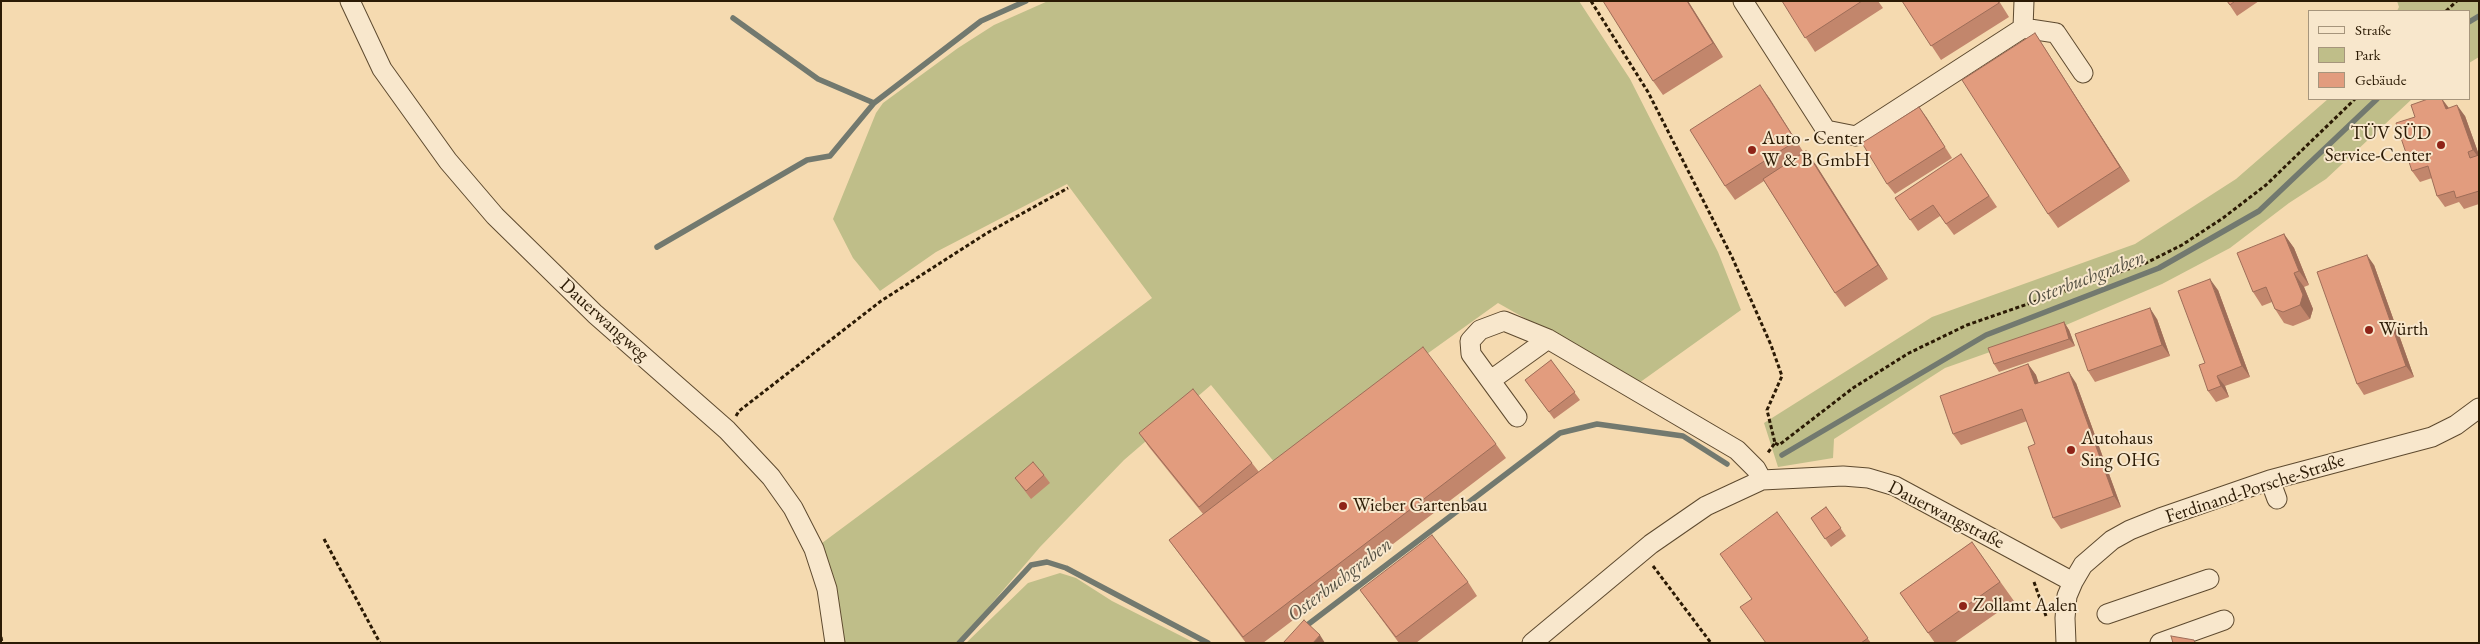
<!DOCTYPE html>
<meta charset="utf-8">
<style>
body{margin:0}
#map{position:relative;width:2480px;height:644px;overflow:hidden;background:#f5dab0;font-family:"EB Garamond",serif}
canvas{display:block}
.frame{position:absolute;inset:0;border:2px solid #2b1a04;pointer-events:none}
.legend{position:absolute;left:2308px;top:10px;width:162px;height:90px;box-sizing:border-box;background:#f8e7cc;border:1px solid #a6957c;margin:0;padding:6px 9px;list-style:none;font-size:15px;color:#2b1a04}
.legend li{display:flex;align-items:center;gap:10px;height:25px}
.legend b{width:25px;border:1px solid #a6957c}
</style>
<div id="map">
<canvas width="2480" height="644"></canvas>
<div class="frame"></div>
<ul class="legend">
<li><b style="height:6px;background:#f8e7cc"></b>Straße</li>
<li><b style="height:14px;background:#bfbe89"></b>Park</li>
<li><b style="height:14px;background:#e29c7e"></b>Gebäude</li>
</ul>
</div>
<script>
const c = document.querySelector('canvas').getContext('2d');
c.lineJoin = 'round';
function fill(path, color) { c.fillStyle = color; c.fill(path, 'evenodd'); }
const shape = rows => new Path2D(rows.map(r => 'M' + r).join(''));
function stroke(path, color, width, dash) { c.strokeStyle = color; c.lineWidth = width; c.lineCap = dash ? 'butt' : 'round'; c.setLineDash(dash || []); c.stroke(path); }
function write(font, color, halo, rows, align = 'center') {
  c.font = font + ' "EB Garamond",serif'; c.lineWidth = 4; c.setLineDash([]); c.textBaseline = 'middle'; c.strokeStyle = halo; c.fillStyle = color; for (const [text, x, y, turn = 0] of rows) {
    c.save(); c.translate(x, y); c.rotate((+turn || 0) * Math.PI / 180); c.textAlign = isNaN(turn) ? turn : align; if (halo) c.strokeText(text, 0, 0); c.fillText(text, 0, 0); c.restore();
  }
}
fill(shape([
 [1048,1,1579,1,1630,79,1718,252,1741,310,1639,383,1498,303,1275,463,1211,385,1124,460,1040,547,958,643,835,643,814,549,1152,298,1067,184,936,252,880,291,853,258,833,219,876,113,883,103,958,48,994,25],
 [2397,1,2479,1,2479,57,2469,63,2469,11,2397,11,2399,7],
 [2328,99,2412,99,2326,179,2289,203,2230,248,2162,284,2066,325,1945,368,1834,439,1833,458,1778,467,1764,423,1932,317,2135,244,2236,179],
 [1060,573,1076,578,1112,601,1195,643,966,643,1028,583]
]), '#bfbe89');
stroke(shape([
 [733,18,818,79,874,103],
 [2469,22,2479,16],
 [657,247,807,160,830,156,874,103,981,21,1026,1],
 [1782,455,1986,335,2159,268,2259,211,2377,99],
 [1302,629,1560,433,1597,424,1683,436,1727,464],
 [959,643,1031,565,1047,562,1066,568,1208,643]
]), '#72796f', 5.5);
const minor = shape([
 [350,1,382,69,448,161,495,216,595,314,727,430,771,477,793,508,814,549,827,589,835,643],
 [1743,1,1826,130,1856,136,2023,28,2024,1],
 [2023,28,2056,33,2083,73],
 [1491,380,1548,339],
 [1517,417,1471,354,1470,341,1480,330,1504,321,1548,339,1737,450,1756,469,1762,480],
 [2270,480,2277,499],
 [2107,614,2209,579],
 [1532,643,1651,544,1706,506,1762,480,1843,476,1868,478,1895,486,2073,582],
 [2066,643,2065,618,2067,596,2073,582,2083,565,2112,540,2130,530,2160,518,2270,480,2432,437,2456,425,2479,408],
 [2160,643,2224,620]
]);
stroke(minor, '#5e4a2f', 21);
stroke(shape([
 [1591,1,1648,92,1732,257,1771,345,1782,376,1767,410,1775,443,1767,454],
 [2446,11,2457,1],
 [736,416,739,411,881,301,987,233,1068,188],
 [1775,443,1779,445,1853,388,1909,353,1967,325,2146,263,2182,245,2223,218,2266,185,2355,99],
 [324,539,380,643],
 [1653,566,1711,643],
 [2034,582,2046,616],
 [1,637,2,643]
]), '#2b1a04', 3, [4, 2.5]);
stroke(minor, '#f8e7cc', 19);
fill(shape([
 [1688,1,1723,57,1663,95,1653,81],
 [1782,1,1878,1,1883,8,1815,52],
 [1902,1,1999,1,2009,17,1941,60],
 [2227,1,2259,1,2237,16],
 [2035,33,2130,181,2058,228,2048,214],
 [1760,85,1804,153,1816,165,1888,279,1845,307,1835,293,1764,181,1735,200,1725,186],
 [2442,99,2449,108,2465,116,2479,155,2479,204,2464,209,2459,202,2445,207,2437,196,2432,178,2420,182,2412,171,2415,117],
 [1919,107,1952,158,1895,194,1887,184],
 [1961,154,1997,207,1954,235,1940,216,1918,231,1895,198],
 [2284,234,2294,248,2309,285,2304,287,2313,309,2310,319,2293,326,2284,323,2275,309,2272,302,2262,306,2253,292],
 [2374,265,2414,377,2364,395,2357,384],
 [2218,290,2250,377,2225,386,2229,397,2216,402,2208,391,2205,363],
 [2157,319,2170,356,2095,382,2088,371],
 [2064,322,2069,330,2075,346,1999,372,1994,364],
 [1551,360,1580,400,1554,419,1525,380],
 [2028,364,2036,375,2038,383,2076,383,2121,507,2061,529,2053,518,2035,444,2027,421,1961,445,1953,434],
 [1139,433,1252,463,1259,472,1496,444,1506,458,1263,643,1246,643,1169,540,1203,514,1149,447],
 [1044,475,1050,483,1031,499,1015,478],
 [1826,507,1846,536,1831,547,1811,518],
 [1777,512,1871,643,1766,643,1752,599],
 [1972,542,2014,601,1954,643,1935,643,1900,593],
 [1468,582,1477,596,1416,643,1399,643,1360,590]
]), '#c2866c');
fill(shape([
 [1687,1,1688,1,1723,57,1713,43],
 [2035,33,2044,47,2130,181,2120,167],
 [1760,85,1770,99,1805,155],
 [2442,99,2450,110,2446,109],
 [2457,105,2465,116,2479,155,2479,158,2473,150],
 [1919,107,1927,118,1952,158,1945,147],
 [1806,151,1816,165,1888,279,1878,265],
 [2284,234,2294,248,2309,285,2299,271],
 [2367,255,2374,265,2414,377,2406,366],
 [2294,273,2304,287,2313,309,2310,319,2300,305],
 [2210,279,2218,290,2250,377,2242,366],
 [2150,308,2157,319,2170,356,2162,345],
 [2064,322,2069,330,2075,346,2069,339],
 [2028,364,2036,375,2043,395,2035,384],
 [2069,372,2076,383,2121,507,2114,496],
 [2217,376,2225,386,2229,397,2221,386],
 [1320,635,1325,643,1313,643]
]), '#9e6d58');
const building = shape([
 [1603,1,1687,1,1713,43,1653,81,1603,1],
 [1782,1,1862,1,1805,38,1782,1],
 [1902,1,1998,1,1999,3,1931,46,1902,1],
 [2227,1,2235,1,2230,5,2227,1],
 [2035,33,2120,167,2048,214,1962,80,2035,33],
 [1760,85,1796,141,1725,186,1690,130,1760,85],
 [2428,99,2442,99,2446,109,2457,105,2473,150,2468,152,2470,158,2479,155,2479,191,2456,198,2454,191,2437,196,2428,166,2412,171,2396,123,2415,117,2411,105,2428,99],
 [1919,107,1945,147,1887,184,1862,143,1919,107],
 [1806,151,1878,265,1835,293,1763,179,1806,151],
 [1961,154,1989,196,1946,224,1933,205,1910,220,1895,198,1961,154],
 [2284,234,2299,271,2294,273,2303,295,2300,305,2283,312,2275,309,2266,287,2253,292,2237,253,2284,234],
 [2367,255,2406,366,2357,384,2317,272,2367,255],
 [2210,279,2242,366,2217,376,2221,386,2208,391,2199,365,2205,363,2178,291,2210,279],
 [2150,308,2162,345,2088,371,2075,334,2150,308],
 [2064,322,2069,339,1994,364,1988,348,2064,322],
 [1423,347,1496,444,1243,637,1169,540,1423,347],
 [1551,360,1575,392,1549,412,1525,380,1551,360],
 [2028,364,2035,384,2069,372,2114,496,2053,518,2028,447,2035,444,2022,409,1953,434,1940,396,2028,364],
 [1193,389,1252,463,1199,507,1139,433,1193,389],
 [1033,462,1044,475,1026,491,1015,478,1033,462],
 [1826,507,1841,528,1825,539,1811,518,1826,507],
 [1777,512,1868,638,1861,643,1766,643,1740,607,1752,599,1720,554,1777,512],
 [1432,535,1468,582,1396,637,1360,590,1432,535],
 [1972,542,2000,582,1928,633,1900,593,1972,542],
 [1304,620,1320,635,1313,643,1283,643,1304,620],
 [2171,636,2194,640,2195,643,2173,643,2171,636]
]);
fill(building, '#e29c7e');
stroke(building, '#9e6d58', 1);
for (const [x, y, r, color] of [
 [2441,145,5,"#8f2418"],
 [1752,150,5,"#8f2418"],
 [2369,330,5,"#8f2418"],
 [2071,450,5,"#8f2418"],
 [1343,506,5,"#8f2418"],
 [1963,606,5,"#8f2418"]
]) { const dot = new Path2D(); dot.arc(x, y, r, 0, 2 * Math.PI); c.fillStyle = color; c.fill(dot); stroke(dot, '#f8e7cc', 2); }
write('19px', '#2b1a04', '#f8e7cc', [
 ["TÜV SÜD",2431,134,"right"],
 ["Service-Center",2431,156,"right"],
 ["Auto - Center",1762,139],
 ["W & B GmbH",1762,161],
 ["Würth",2379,330],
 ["Autohaus",2081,439],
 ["Sing OHG",2081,461],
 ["Wieber Gartenbau",1353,506],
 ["Zollamt Aalen",1973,606]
], 'left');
write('19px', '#2b1a04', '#f8e7cc', [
 ["Dauerwangweg",604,320,42],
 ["Ferdinand-Porsche-Straße",2255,489,-18],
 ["Dauerwangstraße",1946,515,27]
]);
write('italic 20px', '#555143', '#f8e7cc', [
 ["Osterbuchgraben",2086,279,-21],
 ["Osterbuchgraben",1340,580,-37]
]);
</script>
